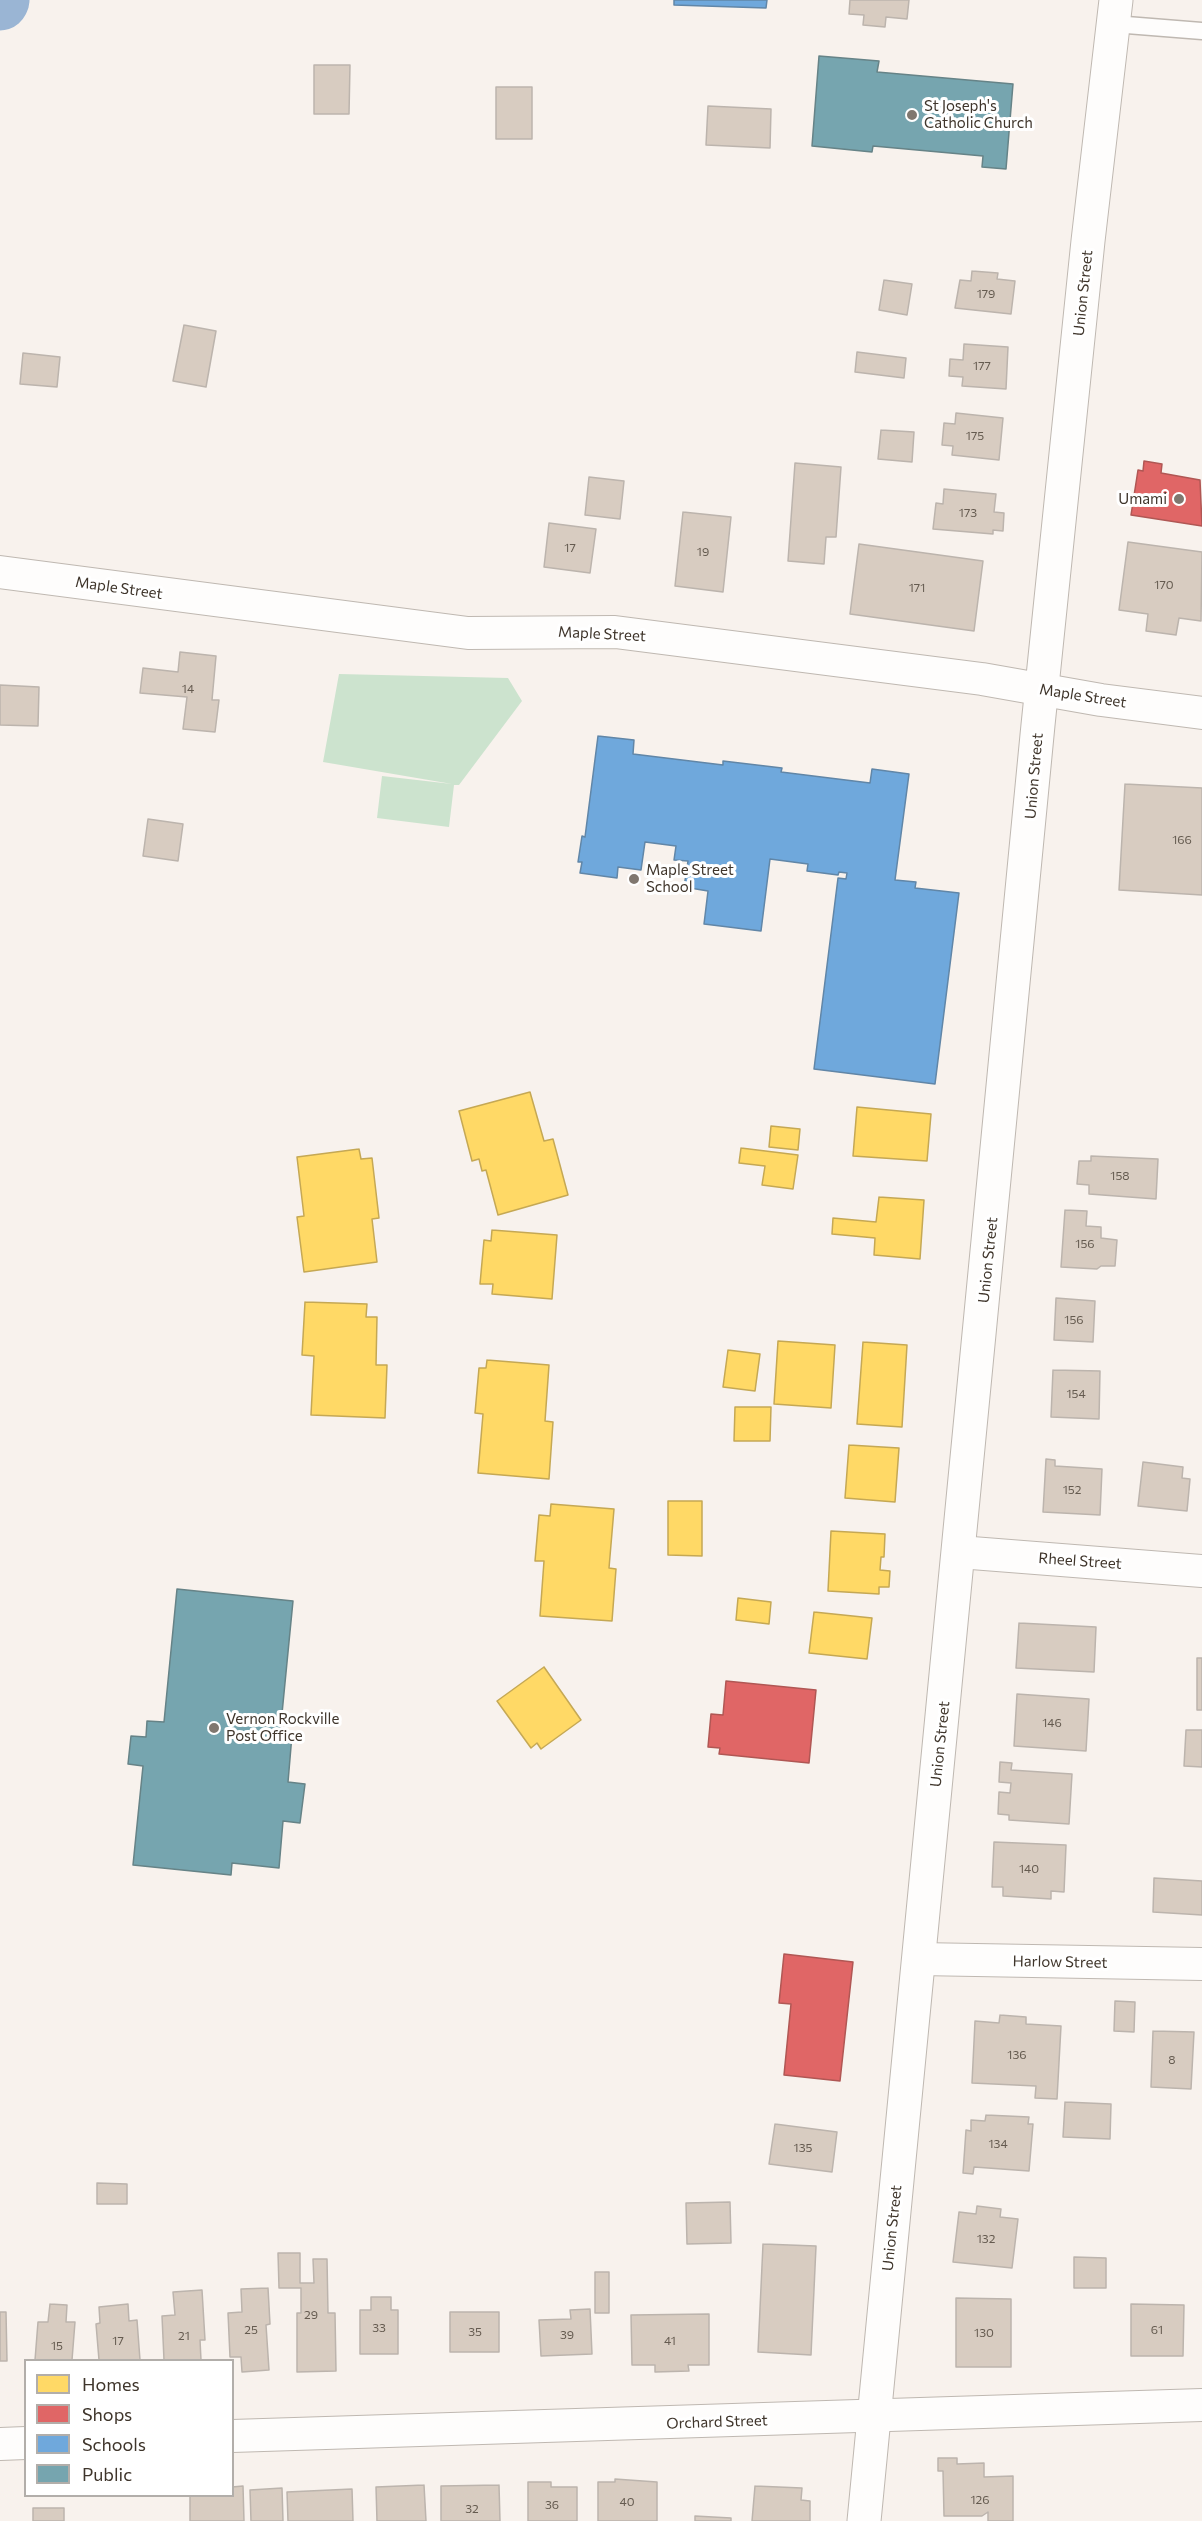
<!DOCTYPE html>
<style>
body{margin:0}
#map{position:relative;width:1202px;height:2521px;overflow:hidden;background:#f8f2ed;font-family:Commissioner,sans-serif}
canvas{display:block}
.legend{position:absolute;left:24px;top:2359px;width:210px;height:138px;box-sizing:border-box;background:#fff;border:2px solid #b2aeaa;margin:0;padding:8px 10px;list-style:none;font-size:18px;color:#3f352b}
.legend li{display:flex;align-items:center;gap:12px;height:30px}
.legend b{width:30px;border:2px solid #b2aeaa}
</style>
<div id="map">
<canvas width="1202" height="2521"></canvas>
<ul class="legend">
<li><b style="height:16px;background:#ffd966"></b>Homes</li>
<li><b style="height:16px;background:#e06666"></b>Shops</li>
<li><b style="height:16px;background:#6fa8dc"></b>Schools</li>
<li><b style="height:16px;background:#76a5af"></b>Public</li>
</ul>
</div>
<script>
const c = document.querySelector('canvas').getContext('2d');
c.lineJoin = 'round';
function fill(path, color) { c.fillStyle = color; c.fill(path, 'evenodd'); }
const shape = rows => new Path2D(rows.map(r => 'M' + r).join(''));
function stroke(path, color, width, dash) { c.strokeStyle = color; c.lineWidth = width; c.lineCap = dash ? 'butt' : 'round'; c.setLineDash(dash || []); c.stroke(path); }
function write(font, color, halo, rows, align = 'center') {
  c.font = font + ' Commissioner,sans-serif'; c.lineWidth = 6; c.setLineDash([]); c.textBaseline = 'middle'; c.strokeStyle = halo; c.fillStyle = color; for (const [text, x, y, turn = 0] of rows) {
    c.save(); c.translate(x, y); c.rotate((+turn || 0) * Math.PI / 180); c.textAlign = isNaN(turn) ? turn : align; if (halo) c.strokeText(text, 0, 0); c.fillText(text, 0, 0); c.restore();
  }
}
fill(shape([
 [339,674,508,678,522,701,459,785,454,785,449,827,377,818,382,776,452,784,323,762]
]), '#cce3ce');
const homes = shape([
 [530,1092,544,1141,553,1139,568,1195,498,1215,486,1170,482,1171,479,1159,472,1161,459,1111,530,1092],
 [857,1107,931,1114,927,1161,853,1156,857,1107],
 [771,1126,800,1129,798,1150,769,1147,771,1126],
 [741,1148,798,1155,793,1189,762,1185,765,1166,739,1163,741,1148],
 [359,1149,361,1159,372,1158,379,1218,372,1219,377,1262,304,1272,297,1217,304,1216,297,1157,359,1149],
 [879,1197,924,1200,920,1259,874,1255,875,1238,832,1234,833,1218,876,1222,879,1197],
 [492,1230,557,1235,552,1299,492,1294,493,1284,480,1284,484,1240,491,1241,492,1230],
 [305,1302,367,1304,366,1317,377,1317,376,1365,387,1365,385,1418,311,1415,314,1356,302,1355,305,1302],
 [778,1341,835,1345,831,1408,774,1404,778,1341],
 [863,1342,907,1345,902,1427,857,1424,863,1342],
 [728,1350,760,1354,755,1391,723,1387,728,1350],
 [487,1360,549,1365,545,1421,553,1422,549,1479,478,1473,483,1414,475,1413,479,1368,486,1368,487,1360],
 [735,1407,771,1407,770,1441,734,1441,735,1407],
 [849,1445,899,1448,895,1502,845,1498,849,1445],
 [668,1501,702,1501,702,1556,668,1555,668,1501],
 [551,1504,614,1509,609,1568,616,1569,612,1621,540,1616,544,1561,535,1561,539,1515,550,1516,551,1504],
 [831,1531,885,1534,884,1557,881,1557,880,1570,890,1571,889,1587,879,1587,879,1594,828,1591,831,1531],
 [738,1598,771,1602,769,1624,736,1620,738,1598],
 [814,1612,872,1618,867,1659,809,1653,814,1612],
 [544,1667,581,1720,541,1749,537,1743,531,1748,497,1701,544,1667]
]);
fill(homes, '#ffd966');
stroke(homes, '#c5a854', 1.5);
const shops = shape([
 [1144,461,1162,464,1161,473,1200,480,1202,526,1131,515,1138,470,1143,471,1144,461],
 [726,1681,816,1690,809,1763,719,1754,720,1748,708,1747,711,1714,723,1715,726,1681],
 [784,1954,853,1962,840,2081,784,2075,791,2004,779,2003,784,1954]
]);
fill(shops, '#e06666');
stroke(shops, '#b05754', 1.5);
const schools = shape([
 [674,0,767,0,766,8,674,5,674,0],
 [598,736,634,740,633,754,723,765,723,761,782,768,781,772,870,783,872,769,909,774,895,880,916,882,915,888,959,893,935,1084,814,1069,838,878,846,879,847,873,839,872,838,875,807,871,808,864,770,859,761,931,704,924,708,891,684,887,688,861,674,860,676,846,645,842,641,870,618,867,617,878,580,873,582,862,578,862,582,836,585,837,598,736]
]);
fill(schools, '#6fa8dc');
stroke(schools, '#6186a7', 1.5);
const public = shape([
 [819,56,879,61,877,72,1013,84,1006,169,982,167,983,156,873,146,872,152,812,146,819,56],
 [177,1589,293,1601,280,1734,292,1735,288,1782,305,1784,300,1823,283,1821,279,1868,232,1863,231,1875,133,1865,143,1766,128,1764,131,1736,146,1737,147,1721,164,1722,177,1589]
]);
fill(public, '#76a5af');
stroke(public, '#668387', 1.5);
stroke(shape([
 [0,2,1,0]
]), '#9ab5d4', 57);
const building = shape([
 [850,0,909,0,907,19,886,17,885,27,863,25,864,15,849,14,850,0],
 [314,65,350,65,349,114,314,114,314,65],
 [496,87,532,87,532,139,496,139,496,87],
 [708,106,771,109,770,148,706,145,708,106],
 [972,271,998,273,997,279,1015,281,1011,314,955,308,960,280,971,281,972,271],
 [884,280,912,284,907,315,879,310,884,280],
 [184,325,216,331,206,387,173,381,184,325],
 [964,344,1008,347,1006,389,962,386,963,377,949,376,950,359,963,360,964,344],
 [857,352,906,358,904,378,855,372,857,352],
 [23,353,60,357,57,387,20,384,23,353],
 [956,413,1003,418,999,460,952,455,953,446,942,445,944,423,955,424,956,413],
 [881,430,914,432,912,462,878,459,881,430],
 [795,463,841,467,836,537,826,537,824,564,788,561,795,463],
 [589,477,624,481,620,519,585,515,589,477],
 [944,489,996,494,994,512,1004,513,1003,531,993,530,993,534,933,529,936,503,943,504,944,489],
 [683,512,731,517,723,592,675,586,683,512],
 [549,523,596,529,590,573,544,567,549,523],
 [1128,542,1202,552,1201,621,1179,618,1176,635,1146,631,1148,614,1119,610,1128,542],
 [859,544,983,561,974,631,850,614,859,544],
 [180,652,216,656,212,700,219,700,215,732,183,729,187,697,140,693,143,668,178,672,180,652],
 [0,685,39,687,38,726,0,725,0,685],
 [1125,784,1202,788,1202,895,1119,890,1125,784],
 [148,819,183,824,178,861,143,856,148,819],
 [1091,1156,1158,1159,1156,1199,1089,1194,1089,1185,1077,1184,1079,1161,1091,1161,1091,1156],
 [1065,1210,1087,1211,1086,1226,1101,1227,1101,1238,1117,1240,1115,1266,1101,1266,1097,1269,1061,1267,1065,1210],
 [1056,1298,1095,1301,1093,1342,1054,1340,1056,1298],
 [1053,1370,1100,1371,1099,1419,1051,1417,1053,1370],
 [1046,1459,1055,1460,1055,1466,1102,1469,1100,1515,1043,1512,1046,1459],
 [1143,1462,1183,1467,1182,1478,1190,1479,1187,1511,1138,1506,1143,1462],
 [1019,1623,1096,1627,1094,1672,1016,1668,1019,1623],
 [1197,1658,1202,1658,1202,1710,1197,1710,1197,1658],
 [1017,1694,1089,1699,1086,1751,1014,1746,1017,1694],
 [1186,1730,1202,1730,1202,1767,1184,1766,1186,1730],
 [1000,1762,1012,1763,1011,1770,1072,1774,1069,1824,1009,1820,1009,1815,998,1814,999,1792,1010,1793,1011,1783,999,1782,1000,1762],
 [994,1842,1066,1845,1064,1892,1051,1891,1051,1899,1003,1896,1003,1887,992,1887,994,1842],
 [1154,1878,1202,1881,1202,1915,1153,1912,1154,1878],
 [1115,2001,1135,2002,1134,2032,1114,2031,1115,2001],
 [1000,2015,1026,2017,1026,2024,1061,2026,1057,2099,1035,2098,1036,2086,972,2083,975,2021,999,2023,1000,2015],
 [1153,2031,1194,2032,1191,2089,1151,2087,1153,2031],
 [1065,2102,1111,2104,1110,2139,1063,2137,1065,2102],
 [986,2115,1029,2117,1028,2124,1033,2124,1029,2171,974,2167,973,2174,963,2173,966,2130,971,2131,971,2120,985,2121,986,2115],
 [775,2124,837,2132,832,2172,769,2164,775,2124],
 [97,2183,127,2184,127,2204,97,2204,97,2183],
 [730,2202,731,2243,687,2244,686,2203,730,2202],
 [977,2206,1001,2209,1000,2217,1018,2219,1012,2268,953,2262,959,2212,976,2214,977,2206],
 [763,2244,816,2246,811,2355,758,2352,763,2244],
 [278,2253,300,2253,300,2283,314,2283,313,2259,327,2259,328,2313,335,2313,336,2371,297,2372,297,2313,301,2313,301,2288,279,2288,278,2253],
 [1074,2257,1106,2258,1106,2288,1074,2288,1074,2257],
 [595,2272,609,2272,609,2313,595,2313,595,2272],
 [268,2288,270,2324,266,2325,269,2370,242,2372,241,2357,230,2357,228,2313,242,2312,241,2289,268,2288],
 [202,2290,205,2340,200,2340,201,2360,164,2360,162,2316,175,2315,173,2292,202,2290],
 [371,2297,391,2297,391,2310,398,2310,398,2354,360,2354,360,2310,371,2310,371,2297],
 [956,2298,1011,2299,1011,2367,956,2367,956,2298],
 [50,2304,67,2305,66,2322,75,2322,72,2360,35,2360,38,2322,48,2322,50,2304],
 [128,2304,129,2321,137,2320,140,2360,99,2360,96,2324,100,2323,99,2307,128,2304],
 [1131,2304,1184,2305,1183,2356,1131,2356,1131,2304],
 [590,2309,592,2354,541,2356,539,2320,571,2319,570,2310,590,2309],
 [0,2312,6,2312,7,2361,0,2361,0,2312],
 [450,2312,499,2312,499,2352,450,2352,450,2312],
 [709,2314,709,2365,688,2365,689,2371,655,2372,655,2365,632,2365,631,2315,709,2314],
 [938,2458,957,2458,957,2464,984,2463,984,2477,1013,2476,1013,2521,988,2521,988,2512,982,2516,944,2516,943,2471,938,2471,938,2458],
 [615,2479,657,2482,657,2521,598,2521,598,2482,615,2482,615,2479],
 [528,2482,551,2482,551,2487,577,2487,577,2521,528,2521,528,2482],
 [424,2485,426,2521,377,2521,376,2487,424,2485],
 [499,2485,500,2521,441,2521,441,2486,499,2485],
 [243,2486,244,2521,190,2521,190,2496,232,2496,232,2487,243,2486],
 [755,2486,802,2488,801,2500,810,2501,810,2521,752,2521,755,2486],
 [282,2488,283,2521,251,2521,250,2490,282,2488],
 [352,2489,353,2521,288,2521,287,2492,352,2489],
 [33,2508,64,2508,64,2521,33,2521,33,2508],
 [695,2516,731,2518,731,2521,695,2521,695,2516]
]);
fill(building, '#d8ccc1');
stroke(building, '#bcb4ad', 1.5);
const lane = shape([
 [1114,24,1202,31]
]);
const street = shape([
 [0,572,468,633,615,632,982,679,1101,700,1202,713],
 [959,1552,1202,1571],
 [919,1959,1202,1964],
 [232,2436,1202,2405],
 [0,2444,26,2443]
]);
const secondary = shape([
 [864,2521,1038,725,1088,241,1116,0]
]);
stroke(lane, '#bfb8b1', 19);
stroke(street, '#bfb8b1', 34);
stroke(secondary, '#bfb8b1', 35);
stroke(lane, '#fefdfc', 16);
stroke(street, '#fefdfc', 32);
stroke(secondary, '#fefdfc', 33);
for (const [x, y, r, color] of [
 [912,115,6,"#80776f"],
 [1179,499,6,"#80776f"],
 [634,879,6,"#80776f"],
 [214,1728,6,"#80776f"]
]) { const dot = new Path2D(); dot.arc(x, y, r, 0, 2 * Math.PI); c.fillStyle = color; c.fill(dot); stroke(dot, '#fff', 2); }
write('12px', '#655b50', null, [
 ["179",986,294],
 ["177",982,366],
 ["175",975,436],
 ["173",968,513],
 ["17",570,548],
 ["19",703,552],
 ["170",1164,585],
 ["171",917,588],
 ["14",188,689],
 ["166",1182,840],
 ["158",1120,1176],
 ["156",1085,1244],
 ["156",1074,1320],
 ["154",1076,1394],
 ["152",1072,1490],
 ["146",1052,1723],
 ["140",1029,1869],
 ["136",1017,2055],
 ["8",1172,2060],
 ["134",998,2144],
 ["135",803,2148],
 ["132",986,2239],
 ["29",311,2315],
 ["33",379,2328],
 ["25",251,2330],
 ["61",1157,2330],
 ["35",475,2332],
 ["130",984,2333],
 ["39",567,2335],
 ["21",184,2336],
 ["17",118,2341],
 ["41",670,2341],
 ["15",57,2346],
 ["126",980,2500],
 ["40",627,2502],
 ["36",552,2505],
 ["32",472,2509]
]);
write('15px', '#3f352b', '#fff', [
 ["St Joseph's",924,106],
 ["Catholic Church",924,123],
 ["Umami",1167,499,"right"],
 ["Maple Street",646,870],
 ["School",646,887],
 ["Vernon Rockville",226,1719],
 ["Post Office",226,1736]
], 'left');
write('15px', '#3f352b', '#fff', [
 ["Union Street",1083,293,-84],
 ["Maple Street",119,588,8],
 ["Maple Street",602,634,3],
 ["Maple Street",1083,696,9],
 ["Union Street",1034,776,-85],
 ["Union Street",988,1260,-84],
 ["Rheel Street",1080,1561,4],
 ["Union Street",940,1744,-84],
 ["Harlow Street",1060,1962,1],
 ["Union Street",892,2228,-84],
 ["Orchard Street",717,2422,-2]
]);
</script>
